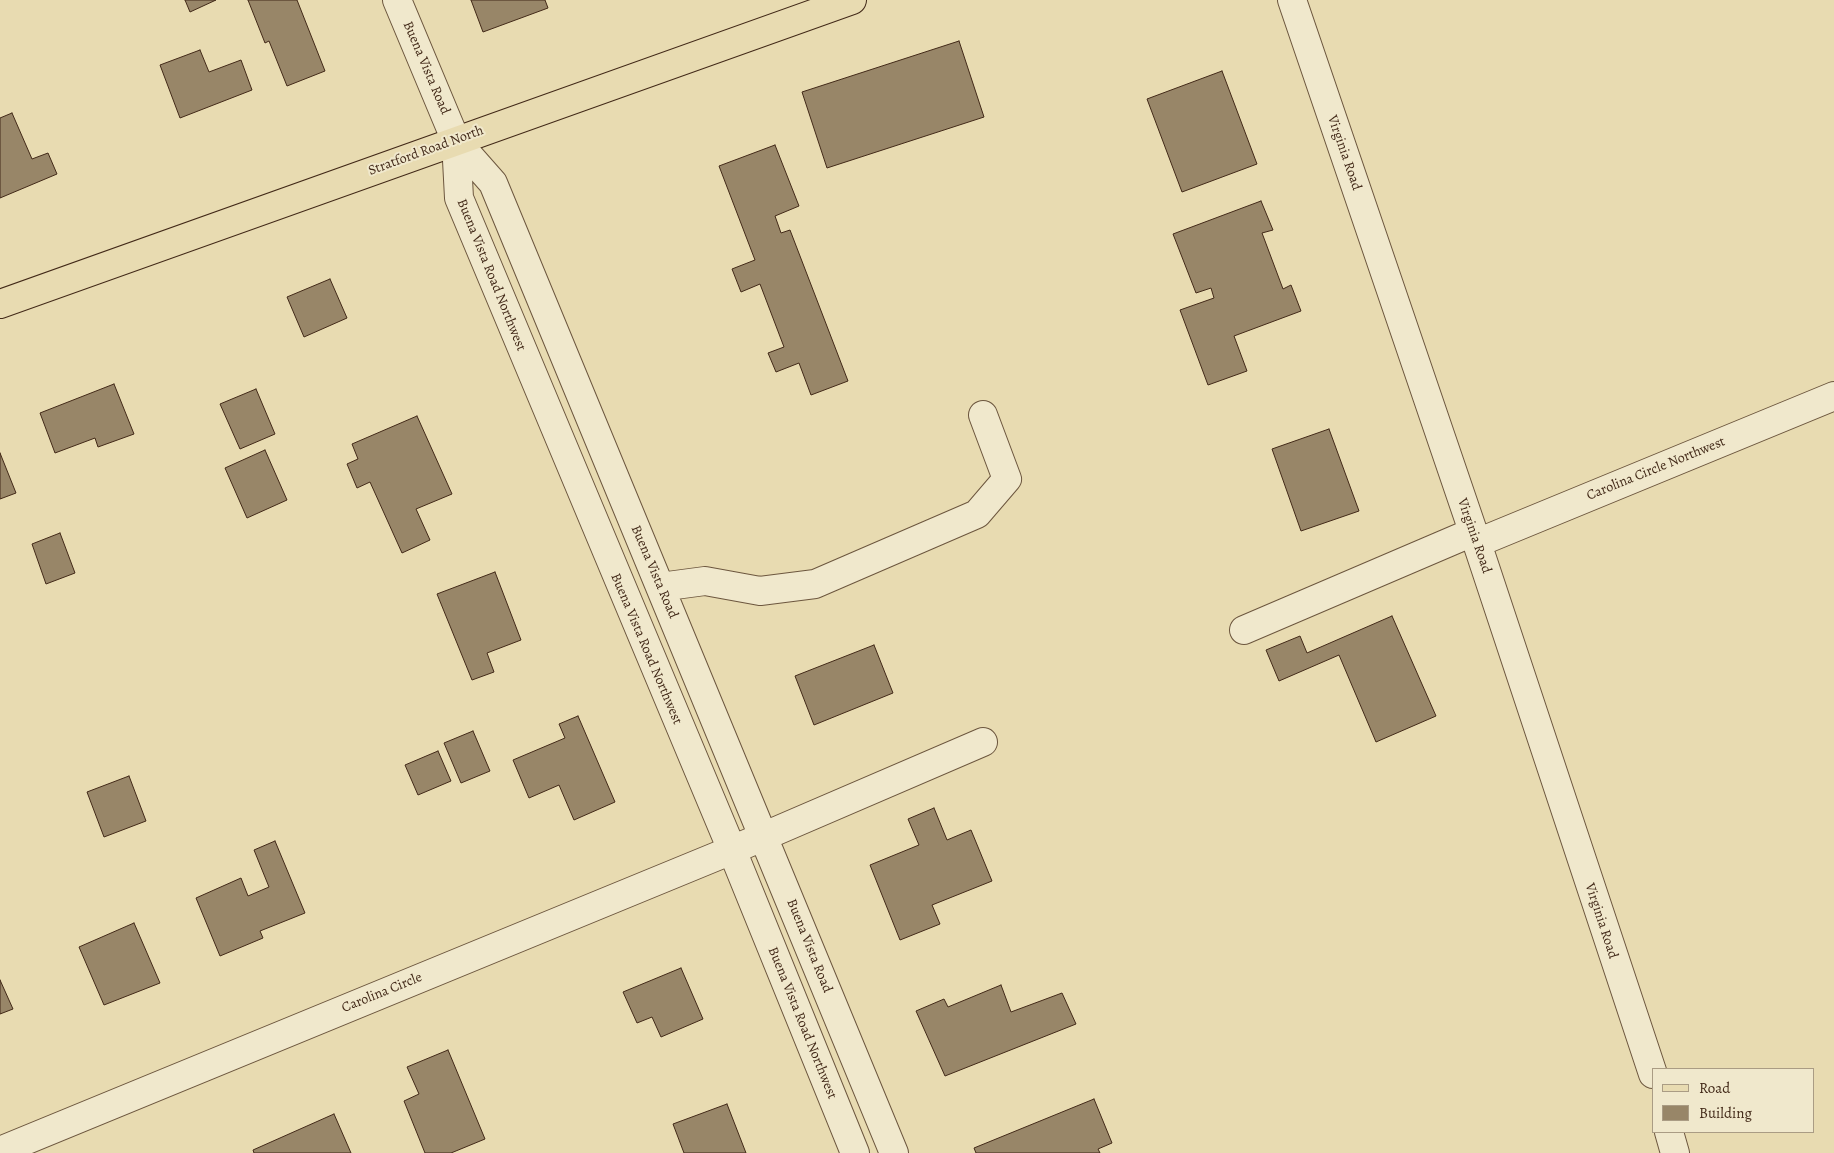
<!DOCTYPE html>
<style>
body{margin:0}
#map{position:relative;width:1834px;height:1153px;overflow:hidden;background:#e8dbb1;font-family:Alegreya,serif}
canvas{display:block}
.legend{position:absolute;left:1652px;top:1068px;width:162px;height:65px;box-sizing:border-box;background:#f0e8cc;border:1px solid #aa9c84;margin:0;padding:6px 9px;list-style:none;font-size:15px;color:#422918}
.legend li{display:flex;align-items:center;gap:10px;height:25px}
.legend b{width:25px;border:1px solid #aa9c84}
</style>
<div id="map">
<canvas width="1834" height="1153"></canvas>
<ul class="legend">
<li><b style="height:6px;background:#e8dbb1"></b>Road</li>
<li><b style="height:14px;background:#988668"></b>Building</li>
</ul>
</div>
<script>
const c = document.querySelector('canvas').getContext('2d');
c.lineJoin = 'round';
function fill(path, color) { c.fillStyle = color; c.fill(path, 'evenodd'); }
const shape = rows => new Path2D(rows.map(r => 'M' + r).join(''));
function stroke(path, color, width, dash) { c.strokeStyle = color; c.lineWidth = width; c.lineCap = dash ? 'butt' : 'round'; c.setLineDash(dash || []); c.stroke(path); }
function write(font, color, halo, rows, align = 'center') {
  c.font = font + ' Alegreya,serif'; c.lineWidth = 4; c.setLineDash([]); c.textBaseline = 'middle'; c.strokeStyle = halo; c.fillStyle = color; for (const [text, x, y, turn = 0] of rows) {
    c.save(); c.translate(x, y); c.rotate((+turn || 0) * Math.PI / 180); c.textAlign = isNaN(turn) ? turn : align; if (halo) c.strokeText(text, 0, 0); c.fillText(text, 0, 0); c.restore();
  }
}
const building = shape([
 [185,0,216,0,190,12,185,0],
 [248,0,297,0,325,71,287,86,269,41,265,43,248,0],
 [471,0,545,0,548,8,483,32,471,0],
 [959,41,984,117,827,168,802,92,959,41],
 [200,50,209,72,241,60,252,90,180,118,160,65,200,50],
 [1222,71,1257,164,1182,192,1147,99,1222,71],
 [12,113,32,159,48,153,57,174,0,198,0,118,12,113],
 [775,145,799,206,775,216,781,233,790,230,848,381,811,395,799,363,776,372,768,353,784,347,760,284,741,292,732,269,755,260,719,166,775,145],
 [1261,201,1273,230,1262,233,1283,289,1291,285,1301,311,1234,336,1247,371,1208,385,1180,310,1214,298,1211,288,1196,293,1173,234,1261,201],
 [330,279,347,318,304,337,287,297,330,279],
 [114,384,134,434,98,447,95,438,55,453,40,413,114,384],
 [256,389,275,434,240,449,220,404,256,389],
 [417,416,452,494,416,509,430,540,402,553,370,482,357,488,347,464,358,459,352,444,417,416],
 [1329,429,1359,511,1301,531,1272,449,1329,429],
 [265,450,287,500,247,518,225,468,265,450],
 [0,453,16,493,0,499,0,453],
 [60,533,75,573,46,584,32,544,60,533],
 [495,572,521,640,487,653,494,672,472,680,437,594,495,572],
 [1392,616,1436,716,1376,742,1339,655,1279,681,1266,650,1300,636,1307,653,1392,616],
 [874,645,893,693,814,725,795,676,874,645],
 [578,716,615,802,574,820,559,785,529,798,513,760,565,738,559,724,578,716],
 [473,731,490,771,461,783,444,743,473,731],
 [438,751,451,781,418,795,405,765,438,751],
 [129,776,146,821,104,837,87,792,129,776],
 [934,808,947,840,971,830,992,881,932,905,940,924,900,940,870,865,919,845,908,819,934,808],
 [275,841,305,913,260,931,263,938,220,956,196,898,241,878,248,896,269,887,254,850,275,841],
 [134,923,160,983,104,1005,79,947,134,923],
 [681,968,703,1019,661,1037,652,1017,637,1023,623,992,681,968],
 [0,980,13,1009,0,1014,0,980],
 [1001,985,1011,1012,1062,993,1076,1024,945,1076,916,1011,944,999,948,1007,1001,985],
 [448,1050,485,1139,451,1153,425,1153,404,1101,419,1094,407,1067,448,1050],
 [1094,1099,1112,1143,1098,1149,1100,1153,976,1153,974,1148,1094,1099],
 [727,1104,746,1153,684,1153,673,1124,727,1104],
 [334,1114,351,1153,254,1153,253,1150,334,1114]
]);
fill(building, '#988668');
stroke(building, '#422918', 1);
const minor = shape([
 [397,0,456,141,493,183,894,1153],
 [1292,0,1477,543,1653,1074],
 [456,141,459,198,732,850,855,1153],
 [1477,543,1834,396],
 [660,587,705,581,760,591,815,584,977,514,1007,479,983,415],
 [1244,630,1473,532],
 [1669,1132,1675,1153],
 [0,1151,732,850,983,742]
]);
const major = shape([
 [0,304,852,0]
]);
stroke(minor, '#6c563e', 30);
stroke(major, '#422918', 30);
stroke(minor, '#f0e8cc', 28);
stroke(major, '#e8dbb1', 28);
write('14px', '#422918', '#f0e8cc', [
 ["Buena Vista Road",426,68,67],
 ["Stratford Road North",426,151,-20],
 ["Virginia Road",1344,153,71],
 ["Buena Vista Road Northwest",491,275,68],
 ["Carolina Circle Northwest",1656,469,-22],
 ["Virginia Road",1474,536,71],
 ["Buena Vista Road",654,572,67],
 ["Buena Vista Road Northwest",646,649,67],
 ["Virginia Road",1601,921,72],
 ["Buena Vista Road",809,946,68],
 ["Carolina Circle",382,993,-22],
 ["Buena Vista Road Northwest",802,1023,68]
]);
</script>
